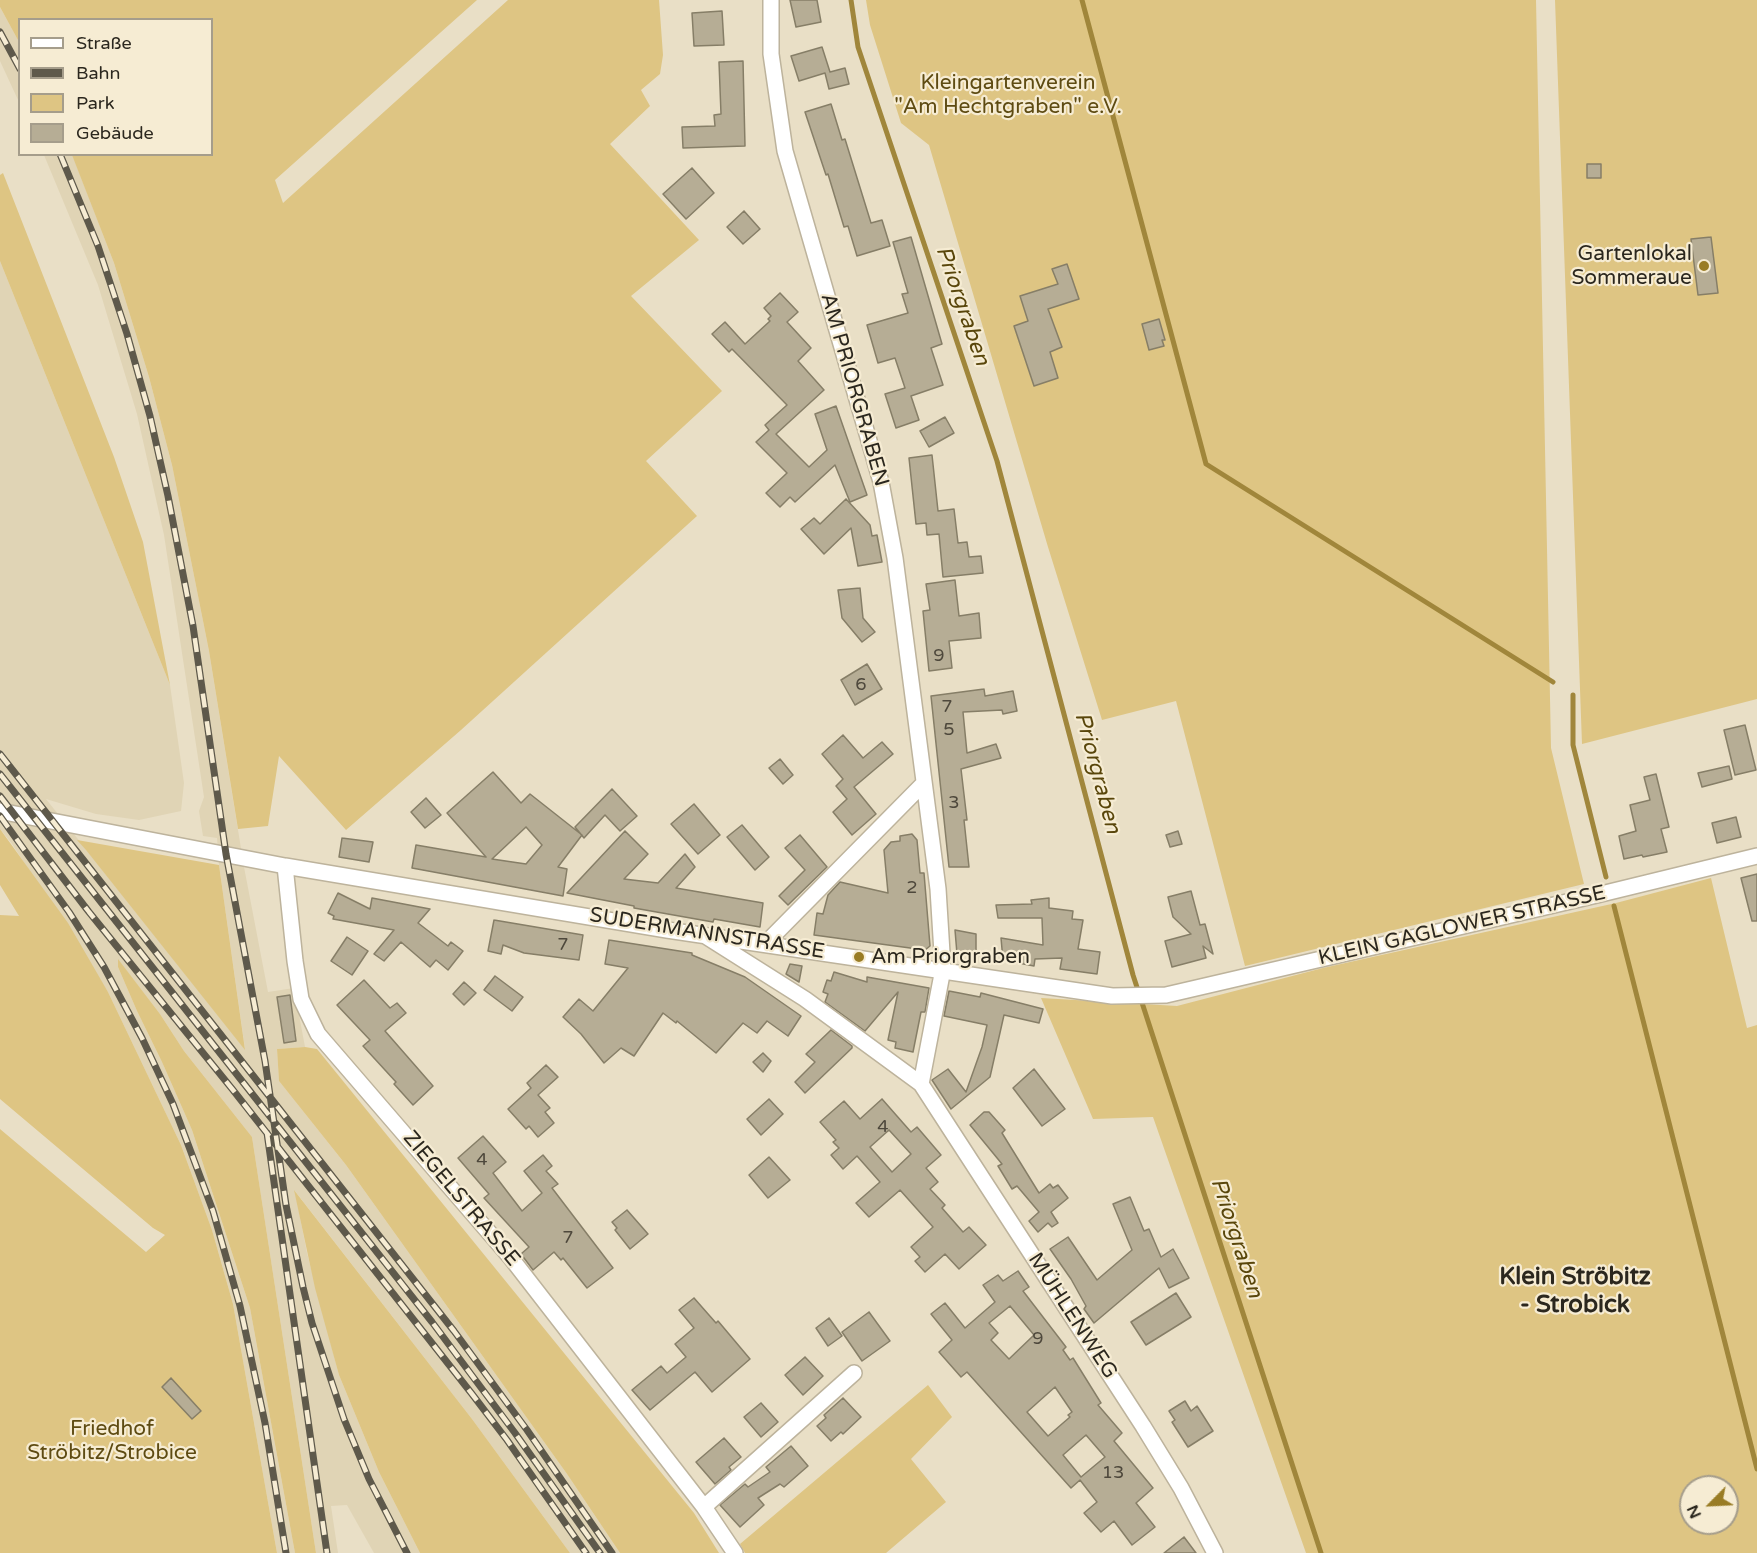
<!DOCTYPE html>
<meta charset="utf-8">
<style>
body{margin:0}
#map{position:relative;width:1757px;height:1553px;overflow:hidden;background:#e9dfc6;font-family:"Varela Round",sans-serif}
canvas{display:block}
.legend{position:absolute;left:18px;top:18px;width:195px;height:138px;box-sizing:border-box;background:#f6ecd3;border:2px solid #a59d8b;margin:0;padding:8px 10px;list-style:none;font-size:18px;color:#2b271e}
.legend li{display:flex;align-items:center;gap:12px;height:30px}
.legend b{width:30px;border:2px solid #a59d8b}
.north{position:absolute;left:1679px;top:1475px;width:60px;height:60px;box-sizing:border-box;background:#f6ecd3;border:2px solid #a59d8b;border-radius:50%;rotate:246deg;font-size:16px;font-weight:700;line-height:24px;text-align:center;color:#2b271e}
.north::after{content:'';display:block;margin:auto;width:21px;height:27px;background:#997c25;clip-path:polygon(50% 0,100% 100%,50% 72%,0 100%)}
</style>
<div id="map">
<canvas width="1757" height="1553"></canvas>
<ul class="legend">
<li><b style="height:8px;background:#fff"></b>Straße</li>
<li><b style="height:8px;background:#5e594b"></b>Bahn</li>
<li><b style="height:16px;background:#dec583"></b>Park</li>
<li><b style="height:16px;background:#b6ad95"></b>Gebäude</li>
</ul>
<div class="north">N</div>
</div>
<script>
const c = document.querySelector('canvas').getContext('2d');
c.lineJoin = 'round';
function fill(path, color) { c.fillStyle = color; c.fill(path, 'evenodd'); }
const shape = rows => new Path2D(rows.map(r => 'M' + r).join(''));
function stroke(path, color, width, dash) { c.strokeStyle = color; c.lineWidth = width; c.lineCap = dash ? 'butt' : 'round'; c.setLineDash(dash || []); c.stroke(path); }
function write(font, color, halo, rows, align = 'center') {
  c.font = font + ' "Varela Round",sans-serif'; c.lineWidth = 4.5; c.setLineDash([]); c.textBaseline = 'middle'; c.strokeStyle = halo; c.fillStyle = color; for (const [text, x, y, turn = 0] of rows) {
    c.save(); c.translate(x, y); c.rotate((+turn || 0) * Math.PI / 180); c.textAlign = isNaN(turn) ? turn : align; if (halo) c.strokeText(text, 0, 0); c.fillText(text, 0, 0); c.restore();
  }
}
fill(shape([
 [0,7,19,42,19,102,0,61],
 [72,154,114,263,149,377,172,465,209,651,244,867,268,992,294,988,305,1047,277,1049,279,1081,346,1165,567,1474,620,1553,570,1553,472,1419,295,1191,307,1253,339,1375,379,1472,420,1553,374,1553,347,1505,331,1506,338,1553,316,1553,252,1137,184,1051,160,1014,118,960,118,967,137,1011,162,1062,192,1130,250,1308,295,1553,277,1553,233,1304,212,1230,181,1145,108,992,12,844,0,829,0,261,170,685,184,783,181,811,139,820,96,814,46,799,245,1049,219,865,217,838,203,836,199,811,204,797,164,535,137,414,98,285,44,155]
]), '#e0d4b5');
fill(shape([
 [0,0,477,0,275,180,283,203,508,0,659,0,663,55,660,74,641,90,650,106,610,144,699,240,631,296,722,391,646,461,697,516,461,730,346,830,279,756,268,826,238,829,209,651,172,465,149,377,114,263,72,155,212,154,212,20,20,20,19,42,0,7],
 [866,0,1536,0,1551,748,1584,884,1245,966,1176,701,1102,720,1048,547,929,145,901,123,870,25],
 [1555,0,1757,0,1757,699,1582,744],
 [3,173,114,457,143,542,170,685,0,261,0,175],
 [0,829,68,923,108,992,181,1145,212,1230,233,1304,277,1553,0,1553,0,1129,146,1252,165,1235,153,1228,0,1099,0,915,19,916,0,885],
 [77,840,219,865,245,1050,86,850],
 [1711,878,1747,1028,1757,1025,1757,1553,1306,1553,1153,1117,1093,1119,1041,998,1177,1006,1323,968,1616,903],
 [1691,1487,1727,1487,1727,1523,1691,1523],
 [118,959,160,1014,184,1051,252,1137,316,1553,295,1553,250,1308,192,1130,162,1062,137,1011,118,967],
 [305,1047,317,1049,694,1513,719,1553,620,1553,567,1474,346,1165,279,1081,277,1049],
 [294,1190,472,1419,570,1553,420,1553,379,1472,339,1375,315,1288],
 [928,1385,952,1417,911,1459,946,1502,886,1553,745,1553,740,1544]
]), '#dec583');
stroke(shape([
 [851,0,858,47,997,461,1133,975,1321,1553],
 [1082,0,1206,464,1553,682],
 [1573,695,1573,745,1606,877],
 [1614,906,1757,1469]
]), '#a0863b', 5);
const building = shape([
 [790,0,817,0,821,22,796,27,790,0],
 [722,11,724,45,694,46,692,13,722,11],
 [822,47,830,72,845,68,849,84,829,89,825,73,799,81,791,56,822,47],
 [743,61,745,146,683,148,682,127,715,126,714,115,721,114,719,62,743,61],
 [831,104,842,140,845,139,871,223,882,220,890,246,857,256,848,226,844,227,828,174,826,175,805,112,831,104],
 [1587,164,1601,164,1601,178,1587,178,1587,164],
 [692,168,714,193,686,219,663,194,692,168],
 [744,211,760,229,743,244,727,227,744,211],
 [911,237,942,344,931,348,943,385,911,396,919,420,896,428,885,394,905,388,895,358,878,363,867,325,908,313,902,294,908,293,893,242,911,237],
 [1711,237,1718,293,1698,295,1691,239,1711,237],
 [1067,264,1079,299,1048,309,1062,347,1050,352,1058,378,1034,386,1014,326,1028,321,1020,296,1058,284,1052,269,1067,264],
 [780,293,798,312,787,322,811,348,798,361,824,390,776,434,809,467,827,450,815,414,836,406,867,495,850,502,835,465,795,502,790,497,780,507,766,493,787,473,756,442,769,430,765,425,787,405,732,349,729,352,712,334,725,322,745,344,770,321,768,319,771,316,764,308,780,293],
 [1159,319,1165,340,1162,340,1164,346,1149,350,1142,324,1159,319],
 [945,417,954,433,929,447,920,431,945,417],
 [932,455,938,511,954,509,958,543,967,542,969,557,981,556,983,573,943,577,939,534,927,535,926,523,916,524,909,458,932,455],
 [846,499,870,525,872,536,877,535,882,562,858,566,851,528,824,554,801,529,814,518,820,524,846,499],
 [955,580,959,616,979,613,981,638,949,641,952,668,929,671,923,611,930,610,926,584,955,580],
 [860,588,863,618,875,632,862,642,842,618,838,590,860,588],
 [867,664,882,689,855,705,841,680,867,664],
 [984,689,985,696,1013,691,1017,711,1003,714,1002,710,963,712,967,753,996,744,1001,758,961,769,967,820,964,820,969,867,949,867,931,696,984,689],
 [1745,725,1756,770,1735,775,1724,730,1745,725],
 [843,735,863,758,882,742,893,754,854,787,876,814,852,835,833,812,847,799,836,786,843,779,822,754,843,735],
 [780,759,793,775,783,784,769,768,780,759],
 [1729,766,1732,779,1702,787,1698,773,1729,766],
 [493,772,521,803,530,794,582,835,558,867,567,869,563,896,412,868,416,845,486,857,447,813,493,772],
 [526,827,542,845,526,864,492,859,526,827],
 [1656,774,1669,827,1661,829,1667,852,1643,857,1642,855,1624,859,1619,836,1636,831,1630,805,1650,800,1644,777,1656,774],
 [612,789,637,816,620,831,605,815,584,838,575,827,612,789],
 [426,798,441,815,425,828,411,812,426,798],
 [694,804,720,835,698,854,671,824,694,804],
 [1736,817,1741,837,1717,843,1712,823,1736,817],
 [742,825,769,857,755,870,727,837,742,825],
 [625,831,648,854,624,879,658,883,685,854,695,867,676,888,763,903,760,927,714,919,713,922,634,908,634,906,567,893,625,831],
 [1178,831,1182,844,1170,847,1166,835,1178,831],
 [912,834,917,840,920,873,924,873,930,946,925,950,814,935,817,913,823,914,828,895,840,882,888,893,884,850,891,842,900,841,900,836,912,834],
 [800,835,827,867,788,905,779,896,805,870,785,848,800,835],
 [342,838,373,842,369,862,339,857,342,838],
 [1757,874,1757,921,1752,921,1741,878,1757,874],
 [1191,891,1200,925,1205,924,1213,954,1203,946,1206,958,1172,967,1165,941,1191,934,1173,917,1168,897,1191,891],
 [338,893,370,909,372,898,430,909,418,923,448,946,451,942,463,951,448,970,436,960,430,967,401,942,384,961,374,954,394,930,333,919,334,916,328,913,338,893],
 [1049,898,1049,908,1073,911,1072,919,1083,920,1078,949,1100,952,1097,974,1060,969,1062,958,1035,959,1034,966,1003,960,1001,938,1043,945,1042,918,998,918,996,905,1032,904,1031,900,1049,898],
 [494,920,583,935,579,960,524,953,503,945,501,954,488,951,494,920],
 [955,930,976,934,976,952,957,954,955,930],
 [347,937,368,951,352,975,331,961,347,937],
 [609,940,692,953,692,955,745,977,801,1016,788,1036,767,1021,757,1033,743,1023,716,1053,677,1021,676,1023,663,1013,634,1056,621,1048,604,1063,581,1034,563,1017,579,999,593,1011,628,968,605,964,609,940],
 [790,964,802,966,799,982,786,974,790,964],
 [834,972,867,982,867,977,929,988,925,1012,921,1012,913,1052,895,1048,896,1042,888,1040,898,992,865,1031,825,1002,828,994,823,992,827,980,831,981,834,972],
 [495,976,523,997,512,1011,484,990,495,976],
 [364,980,390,1008,397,1003,406,1013,385,1031,433,1086,413,1105,394,1084,396,1082,363,1046,370,1040,337,1005,364,980],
 [464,982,476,993,464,1005,453,994,464,982],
 [949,991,980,997,981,993,1043,1009,1039,1023,1004,1015,990,1077,951,1109,932,1080,948,1069,966,1092,982,1047,987,1025,944,1016,949,991],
 [290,995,296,1041,284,1043,277,997,290,995],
 [831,1030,852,1046,852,1048,805,1093,795,1082,815,1062,806,1054,831,1030],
 [763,1053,771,1061,763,1072,753,1062,763,1053],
 [546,1065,558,1077,538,1095,550,1108,545,1112,554,1123,538,1137,529,1126,526,1129,508,1109,531,1088,527,1083,546,1065],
 [1034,1069,1065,1109,1042,1126,1013,1088,1034,1069],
 [769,1099,783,1114,761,1135,747,1119,769,1099],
 [882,1099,911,1132,917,1127,941,1155,926,1168,938,1182,930,1189,945,1205,942,1208,963,1232,969,1227,986,1245,959,1269,945,1254,925,1272,915,1261,920,1257,911,1247,933,1227,900,1190,869,1217,856,1203,880,1182,857,1156,843,1169,831,1155,839,1148,833,1142,836,1140,820,1122,844,1101,860,1119,882,1099],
 [889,1130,911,1154,892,1172,870,1147,889,1130],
 [984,1112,989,1112,1005,1130,1002,1133,1039,1193,1050,1184,1053,1188,1058,1185,1068,1198,1051,1212,1058,1223,1052,1227,1048,1223,1038,1232,1029,1221,1039,1212,1017,1186,1012,1189,998,1166,1002,1164,970,1125,984,1112],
 [483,1136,506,1162,493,1173,522,1211,542,1193,524,1171,543,1155,552,1166,546,1171,558,1184,552,1188,613,1268,587,1288,563,1258,561,1260,554,1252,533,1270,521,1254,529,1247,484,1198,489,1194,458,1158,483,1136],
 [769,1157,790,1180,768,1198,749,1175,769,1157],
 [1130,1197,1144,1231,1149,1229,1161,1257,1173,1249,1189,1278,1169,1288,1159,1268,1094,1323,1084,1309,1086,1306,1071,1279,1050,1249,1068,1237,1097,1280,1132,1250,1113,1204,1130,1197],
 [627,1210,648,1234,630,1249,615,1230,617,1228,612,1222,627,1210],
 [1018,1271,1029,1287,1023,1291,1066,1347,1063,1350,1070,1360,1073,1358,1101,1403,1098,1405,1122,1433,1114,1441,1153,1488,1136,1503,1155,1527,1132,1545,1114,1521,1101,1532,1084,1513,1097,1502,1080,1480,1071,1488,967,1372,961,1377,939,1352,952,1340,931,1314,945,1303,965,1328,995,1302,983,1285,998,1275,1003,1281,1018,1271],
 [1010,1306,1034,1335,1009,1359,991,1340,998,1333,989,1323,1010,1306],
 [1055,1387,1072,1412,1068,1415,1070,1417,1048,1436,1027,1412,1055,1387],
 [1086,1435,1105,1457,1081,1477,1063,1455,1086,1435],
 [1176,1293,1191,1317,1146,1345,1131,1322,1176,1293],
 [694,1298,716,1323,718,1321,750,1359,712,1392,695,1372,650,1410,632,1390,661,1366,667,1373,686,1357,675,1344,694,1328,679,1310,694,1298],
 [869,1312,890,1341,862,1361,842,1332,869,1312],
 [829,1318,842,1336,828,1346,816,1328,829,1318],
 [805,1357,823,1376,803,1395,785,1375,805,1357],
 [171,1378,201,1411,192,1419,162,1387,171,1378],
 [843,1398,861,1417,843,1434,841,1432,831,1441,817,1426,826,1418,824,1415,843,1398],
 [1185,1401,1191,1411,1197,1406,1213,1431,1188,1447,1172,1422,1175,1420,1169,1411,1185,1401],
 [761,1403,778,1422,761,1437,744,1417,761,1403],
 [724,1438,741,1457,729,1467,731,1470,715,1484,696,1462,724,1438],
 [791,1446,808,1466,784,1487,780,1484,758,1498,764,1505,740,1527,720,1505,745,1484,748,1487,770,1472,766,1467,791,1446],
 [1184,1537,1196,1553,1164,1553,1184,1537]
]);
fill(building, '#b6ad95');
stroke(building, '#867e67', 1.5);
const minor = shape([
 [771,0,771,54,785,151,881,482,895,558,938,889,943,969,921,1084],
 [0,811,285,866,667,930,1112,996,1166,995,1597,895,1757,856],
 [285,866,295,961,301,999,318,1034,511,1258,704,1507,735,1553],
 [707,937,805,999,921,1084,1143,1426,1181,1488,1215,1553],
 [766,943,924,783],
 [704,1507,854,1373]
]);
stroke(minor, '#bdb39c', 18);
stroke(minor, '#fff', 15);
const rail = shape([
 [0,32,20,69],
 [60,154,98,246,127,334,150,416,168,496,193,626,226,854,265,1061,286,1205,303,1287,312,1323,344,1419,369,1479,407,1553],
 [0,754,454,1331,527,1430,612,1553],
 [0,774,432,1322,515,1433,600,1553],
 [0,796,89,912,233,1090,472,1394,507,1440,586,1553],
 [0,816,69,912,104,967,142,1038,173,1104,213,1211,240,1306,265,1423,286,1553],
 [267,1133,327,1553]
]);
stroke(rail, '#5e594b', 7);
stroke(rail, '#f6ecd3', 4.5, [14]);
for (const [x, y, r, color] of [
 [1704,266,6,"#997c25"],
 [859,957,6,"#997c25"]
]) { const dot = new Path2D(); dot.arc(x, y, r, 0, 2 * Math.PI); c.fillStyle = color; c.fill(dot); stroke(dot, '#f6ecd3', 2); }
write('18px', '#4e483c', null, [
 ["9",939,656],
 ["6",861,685],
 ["7",947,707],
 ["5",949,730],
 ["3",954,803],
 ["2",912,888],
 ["7",563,945],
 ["4",883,1127],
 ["4",482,1160],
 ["7",568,1238],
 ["9",1038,1339],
 ["13",1113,1473]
]);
write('21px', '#5e4b12', '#f6ecd3', [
 ["Kleingartenverein",1008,83],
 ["\"Am Hechtgraben\" e.V.",1008,107],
 ["Friedhof",112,1429],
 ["Ströbitz/Strobice",112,1453]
]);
write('21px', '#2b271e', '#f6ecd3', [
 ["Gartenlokal",1692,254],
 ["Sommeraue",1692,278],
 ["Am Priorgraben",871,957,"left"]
], 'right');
write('21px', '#2b271e', '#f6ecd3', [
 ["AM PRIORGRABEN",854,390,74],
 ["KLEIN GAGLOWER STRASSE",1462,926,-13],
 ["SUDERMANNSTRASSE",707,934,9],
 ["ZIEGELSTRASSE",461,1199,50],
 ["MÜHLENWEG",1072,1316,57]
]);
write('italic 22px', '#59460b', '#f6ecd3', [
 ["Priorgraben",962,306,71],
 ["Priorgraben",1097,773,75],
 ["Priorgraben",1236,1238,72]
]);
write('bold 24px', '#2b271e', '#f6ecd3', [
 ["Klein Ströbitz",1575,1278],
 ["- Strobick",1575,1306]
]);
</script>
